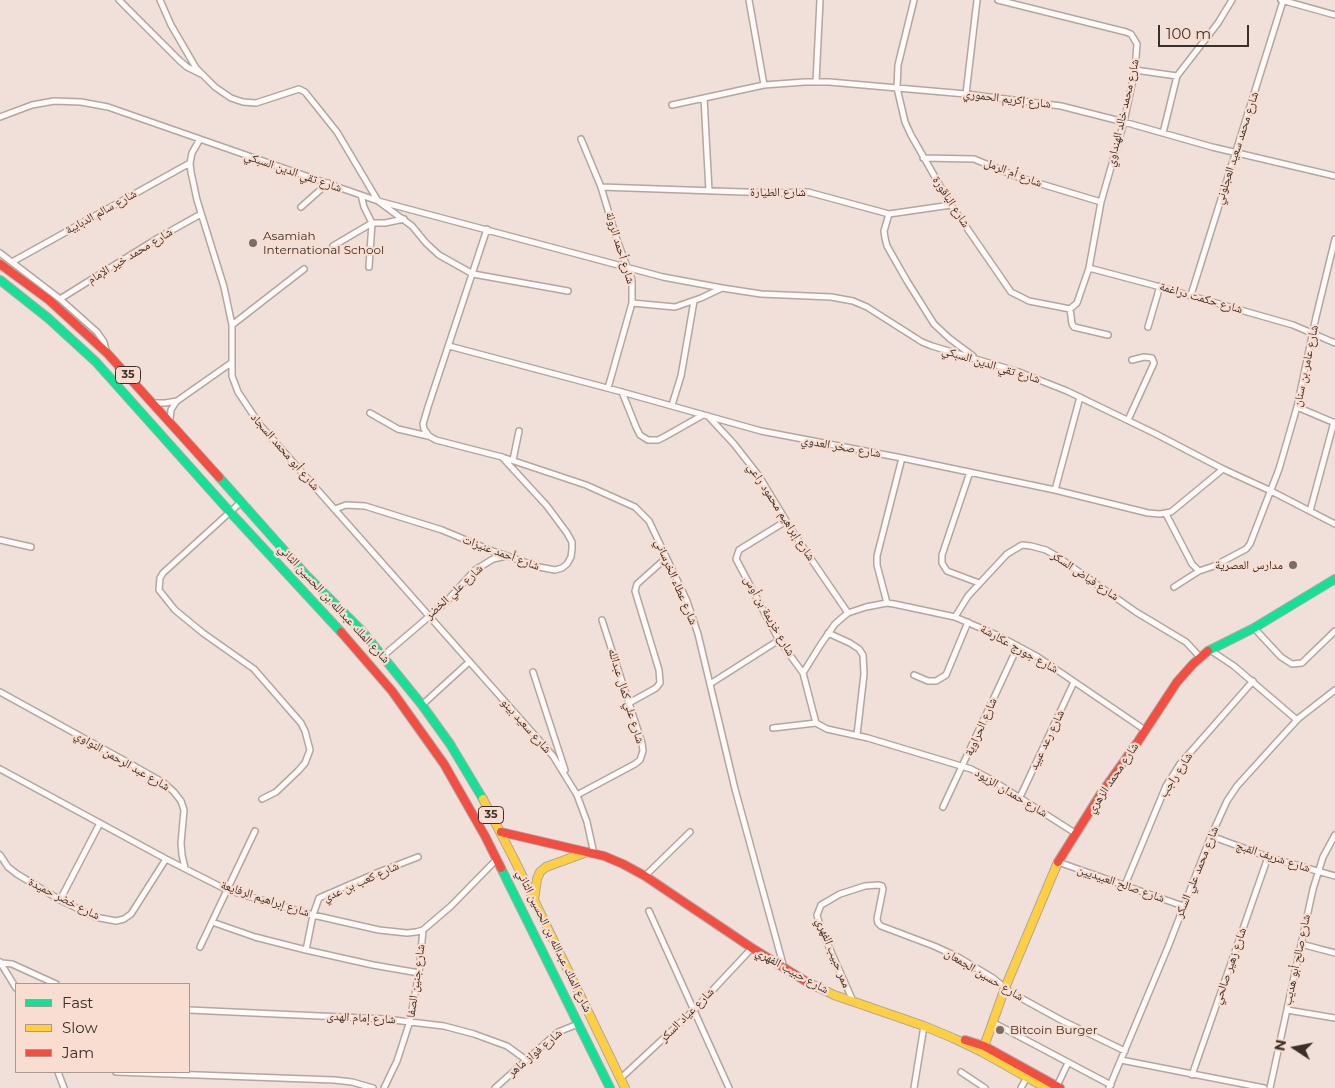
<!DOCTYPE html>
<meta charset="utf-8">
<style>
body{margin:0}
#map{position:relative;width:1335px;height:1088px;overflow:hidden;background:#f0e0d9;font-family:Montserrat,sans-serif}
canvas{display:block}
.legend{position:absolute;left:15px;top:983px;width:175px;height:90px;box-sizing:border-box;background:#f9ddd0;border:1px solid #ad978e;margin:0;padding:6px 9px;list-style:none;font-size:15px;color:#3a2f2a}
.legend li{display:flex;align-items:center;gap:10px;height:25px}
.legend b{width:25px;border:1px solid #ad978e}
.north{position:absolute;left:1270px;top:1023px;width:50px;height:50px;-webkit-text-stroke:4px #f9ddd0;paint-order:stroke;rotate:281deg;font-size:14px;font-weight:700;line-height:20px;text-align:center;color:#3a2f2a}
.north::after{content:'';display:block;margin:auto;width:18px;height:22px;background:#3a2f2a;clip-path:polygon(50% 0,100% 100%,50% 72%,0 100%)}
.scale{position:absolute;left:1158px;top:25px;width:91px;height:22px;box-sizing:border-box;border:2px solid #3a2f2a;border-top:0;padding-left:6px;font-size:15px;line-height:18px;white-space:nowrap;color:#3a2f2a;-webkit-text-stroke:4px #f9ddd0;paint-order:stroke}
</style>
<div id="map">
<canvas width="1335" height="1088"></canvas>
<ul class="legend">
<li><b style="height:6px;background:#16e098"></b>Fast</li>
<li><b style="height:6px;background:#ffcf43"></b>Slow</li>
<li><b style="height:6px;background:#f24e42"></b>Jam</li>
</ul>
<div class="north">N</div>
<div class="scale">100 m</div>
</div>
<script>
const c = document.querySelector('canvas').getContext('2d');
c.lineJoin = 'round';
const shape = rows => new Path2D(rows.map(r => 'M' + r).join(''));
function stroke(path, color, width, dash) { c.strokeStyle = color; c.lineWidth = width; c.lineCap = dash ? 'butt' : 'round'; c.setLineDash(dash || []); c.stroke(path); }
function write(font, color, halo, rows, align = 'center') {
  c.font = font + ' Montserrat,"Noto Naskh Arabic",sans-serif'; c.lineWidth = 4.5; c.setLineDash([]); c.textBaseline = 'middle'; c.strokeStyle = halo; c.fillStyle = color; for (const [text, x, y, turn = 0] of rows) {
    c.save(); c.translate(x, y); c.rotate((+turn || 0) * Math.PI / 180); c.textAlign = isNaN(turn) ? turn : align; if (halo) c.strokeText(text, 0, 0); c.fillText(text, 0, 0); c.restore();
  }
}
const street = shape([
 [119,0,179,60,187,67,201,74],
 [160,0,171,25,196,68,215,87,231,98,243,102,256,103,299,89,305,92,337,132,378,201,663,277,722,288],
 [749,0,764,85],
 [914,0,898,65,897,88,905,122,911,135,951,205,1011,292,1029,301,1070,309,1077,303,1089,268,1101,202,1124,122,1135,70,1137,44,1131,34,1126,32,998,0],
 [1281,0,1335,15],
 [1135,70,1177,76],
 [816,82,820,0],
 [966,94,977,0],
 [704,98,709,191],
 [672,105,764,85,805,82,829,82,966,94,1061,106,1124,122,1212,147,1335,176],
 [0,117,32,105,54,101,81,102,108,107,378,201,412,226,426,243,439,255,473,274,568,291],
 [1163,133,1177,76,1218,23,1232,0],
 [200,139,192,153,190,163,191,172,197,200,224,287,232,325,232,376,238,392,260,425,553,756,577,795,587,822,594,854],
 [581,139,601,187,617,240,632,280,632,303,608,388],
 [923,158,974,159,1018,177,1101,202],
 [601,187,772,193,808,192,889,214,951,205],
 [361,195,364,207,372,223,369,267],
 [301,207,328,183],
 [889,214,884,231,885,238,887,246,907,281,934,324,949,338,973,356],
 [487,229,428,407,423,424,424,429,429,436,436,440,502,457,586,485,635,507,649,521,687,601,698,634,735,789,784,968],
 [333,246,372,223,385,223,404,219],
 [0,253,60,299,97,332,104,342,106,350],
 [12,262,190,163],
 [1089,268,1153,285,1293,325,1335,343],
 [1191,295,1283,1],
 [60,299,158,238,201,214],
 [632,303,675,307,701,298,722,288,761,294,831,297,853,301,867,307,922,342,932,346,1019,372,1067,391,1156,434,1223,469,1271,491,1335,524],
 [1070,309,1072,324,1074,327,1108,335],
 [232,325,304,269],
 [1148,327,1160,286],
 [449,346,622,392,761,431,902,458,1055,490,1148,513,1160,514,1171,512,1223,469],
 [622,392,636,427,640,435,648,440,658,440,664,437,703,415],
 [156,403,165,403,177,401,231,363],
 [672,405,681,376,694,301],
 [1297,407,1335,423],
 [370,413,398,429,428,436],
 [708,416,734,444,759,476,796,537,848,613],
 [170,419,171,410,176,402],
 [1128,420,1154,363,1152,358,1144,357,1132,360],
 [513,460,519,431],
 [970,472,942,555,942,563,947,571,979,583],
 [1055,490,1080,397],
 [241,502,163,573,160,578,159,590,175,610,203,633,254,669,301,723,305,731,310,750,305,763,298,771,276,792,262,799],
 [335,509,346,505,365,506,442,530,490,550,539,567,555,570,562,568,567,564,571,557,572,549,572,542,567,533,547,506,502,457],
 [1310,511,1334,422],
 [1166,514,1192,564,1199,571],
 [786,521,739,550,736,559,779,640,803,673,816,723,827,729,868,738,971,769,992,780,1075,833],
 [0,540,31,547],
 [1174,587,1199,571,1214,566,1246,549,1250,544,1279,469,1297,407,1316,317,1335,239],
 [887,603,877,565,877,556,902,458],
 [955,617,968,596,1007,554,1022,545,1031,546,1046,550,1058,557,1136,612,1186,642,1200,657],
 [1254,628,1281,657,1292,664,1302,663,1306,659,1335,631],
 [828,633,850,643,859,649,863,655,864,674,857,735],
 [1210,650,1234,666,1297,720],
 [383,656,446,602,475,570,493,559,507,556],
 [533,672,565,770],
 [803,673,821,644,835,624,843,617,848,613,866,607,887,603,894,604,955,617,999,636,1038,657,1145,730],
 [914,675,928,681,936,681,946,675,968,622],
 [710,684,779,640],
 [0,692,127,762,164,783,174,792,181,801,184,810,181,843,182,855,185,868],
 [629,703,656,688,660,683,659,670,635,591,637,584,666,558],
 [422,705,469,662],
 [773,728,816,723],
 [0,769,166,859,227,890,313,915,379,930,407,933,416,932,423,930,451,906,497,859],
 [577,795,635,764,640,760,643,751,642,743,602,620],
 [1020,797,1074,682],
 [943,807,1018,646],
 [1211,836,1268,857,1335,876],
 [0,855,8,867,17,874,60,900,95,917,116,921,124,919,131,914,166,859],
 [1058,862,1183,906],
 [645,876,690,832],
 [1125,885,1166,786,1180,764,1253,681],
 [60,900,100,823],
 [649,911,729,1088],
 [212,922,255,937,306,950,373,965,419,973],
 [1301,944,1335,953],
 [200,947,255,831],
 [306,950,313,915,319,898,379,872,418,857],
 [0,962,16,988],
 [2,963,12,964,56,984],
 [853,1001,821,929,817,915,821,905,840,894,865,886,878,885,882,886,883,889,877,919,878,923,881,926,934,946,956,956,993,978,1010,992,1061,1020,1125,1051],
 [189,1010,385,1019,444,1026,474,1034,507,1046,525,1059],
 [1287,1010,1335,1018],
 [992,1022,1111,1085],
 [1121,1060,1264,1088],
 [58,1072,64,1088],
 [116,1072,334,1080,352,1082,373,1088],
 [961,1072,985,1088],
 [1192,1075,1268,857],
 [621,1078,694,1010,752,948],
 [1057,1086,1068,1063],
 [384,1088,397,1061,410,1021,419,973,423,930],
 [495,1088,558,1032,578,1024],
 [914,1088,924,1026],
 [1021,1088,1027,1077],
 [1109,1088,1168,947,1211,836,1227,801,1237,786,1285,733,1299,718,1335,690],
 [1270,1088,1313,889,1323,857,1335,835]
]);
const fast = shape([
 [0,280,48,318,96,362,230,512,341,632],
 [219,477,306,575,362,631,422,705,450,744,483,799],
 [1208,651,1254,628,1335,579],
 [501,868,610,1088]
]);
const slow = shape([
 [483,799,516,863,625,1088],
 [534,900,537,879,540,872,546,867,587,852],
 [807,982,834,995,924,1026,953,1038,982,1052,1046,1088],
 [982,1052,1005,988,1058,862]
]);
const jam = shape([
 [0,264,49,300,107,353,219,477],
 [341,632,392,691,444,764,485,836,501,868],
 [501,832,604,856,623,864,645,876,752,948,807,982],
 [1058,862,1100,795,1137,743,1177,682,1193,664,1208,651],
 [965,1040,984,1046,1060,1088]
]);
stroke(street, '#b2a6a1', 8);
stroke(fast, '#b2a6a1', 10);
stroke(slow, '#b2a6a1', 10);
stroke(jam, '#b2a6a1', 10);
stroke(street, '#fdfaf9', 5);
stroke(fast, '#16e098', 8);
stroke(slow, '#ffcf43', 8);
stroke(jam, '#f24e42', 8);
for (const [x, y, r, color] of [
 [253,243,5,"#7a6d67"],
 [1293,565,5,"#7a6d67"],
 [1000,1030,5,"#7a6d67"]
]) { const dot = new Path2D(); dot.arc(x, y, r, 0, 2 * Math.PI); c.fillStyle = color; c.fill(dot); stroke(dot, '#f9ddd0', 2); }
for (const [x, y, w] of [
 [128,375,25],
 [491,815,25]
]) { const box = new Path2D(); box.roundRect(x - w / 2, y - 8.5, w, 17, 4); c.fillStyle = '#f9ddd0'; c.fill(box); stroke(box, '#3a2f2a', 1); }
write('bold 11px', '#3a2f2a', null, [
 ["35",128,375],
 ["35",491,815]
]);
write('12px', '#3a2f2a', '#f9ddd0', [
 ["شارع إكريم الحموري",1007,99,7],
 ["شارع محمد خالد الهنداوي",1123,113,-77],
 ["شارع محمد سعيد العجلوني",1237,148,-72],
 ["شارع تقي الدين السبكي",293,172,19],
 ["شارع أم الرمل",1013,173,21],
 ["شارع الطيارة",778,192],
 ["شارع الباقورة",951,202,57],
 ["شارع سالم الدبايبة",101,212,-29],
 ["شارع أحمد الرولة",620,248,73],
 ["شارع محمد خير الإمام",130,256,-31],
 ["شارع حكمت دراغمة",1201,298,16],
 ["شارع تقي الدين السبكي",991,365,17],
 ["شارع عامر بن سنان",1306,366,-78],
 ["شارع صخر العدوي",841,447,10],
 ["شارع أبو محمد السجاد",285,452,49],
 ["شارع إبراهيم محمود راعي",781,512,57],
 ["شارع أحمد عنيزات",501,553,20],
 ["شارع فياض السكر",1085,576,34],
 ["شارع عطاء الخرساني",676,582,67],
 ["شارع علي الخضر",454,592,-43],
 ["شارع الملك عبدالله بن الحسين الثاني",334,604,47],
 ["شارع خزيمة بن أوس",769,616,60],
 ["شارع جورج عكارشة",1019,649,29],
 ["شارع علي كمال عبدالله",626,696,73],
 ["شارع سعيد بينو",526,726,48],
 ["شارع الحراوية",981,727,-66],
 ["شارع رعد عبيد",1047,740,-64],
 ["شارع عبد الرحمن النواوي",122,761,30],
 ["شارع راجب",1176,775,-57],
 ["شارع محمد الزهري",1113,778,-56],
 ["شارع حمدان الزيود",1011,793,31],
 ["شارع شريف القبج",1273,857,18],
 ["شارع محمد علي السكر",1197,872,-68],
 ["شارع كعب بن عدي",361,882,-24],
 ["شارع صالح العبيديين",1121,884,19],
 ["شارع خضر حميدة",64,899,27],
 ["شارع إبراهيم الرفايعة",265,899,18],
 ["شارع الملك عبدالله بن الحسين الثاني",554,941,64],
 ["ممر حبيب الفهري",833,953,68],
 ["شارع صالح أبو هديب",1297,960,-78],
 ["شارع زهير صالحي",1230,966,-71],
 ["شارع حبيب الفهري",792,971,29],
 ["شارع حسين الجمعان",984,975,31],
 ["شارع جنين الصفا",416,981,-82],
 ["شارع عياد السكر",687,1015,-45],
 ["شارع إمام الهدى",361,1018,3],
 ["شارع فواز ماهر",535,1053,-40]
]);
write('12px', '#3a2f2a', '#f9ddd0', [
 ["Asamiah",263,236],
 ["International School",263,250],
 ["مدارس العصرية",1283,565,"right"],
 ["Bitcoin Burger",1010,1030]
], 'left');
</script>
